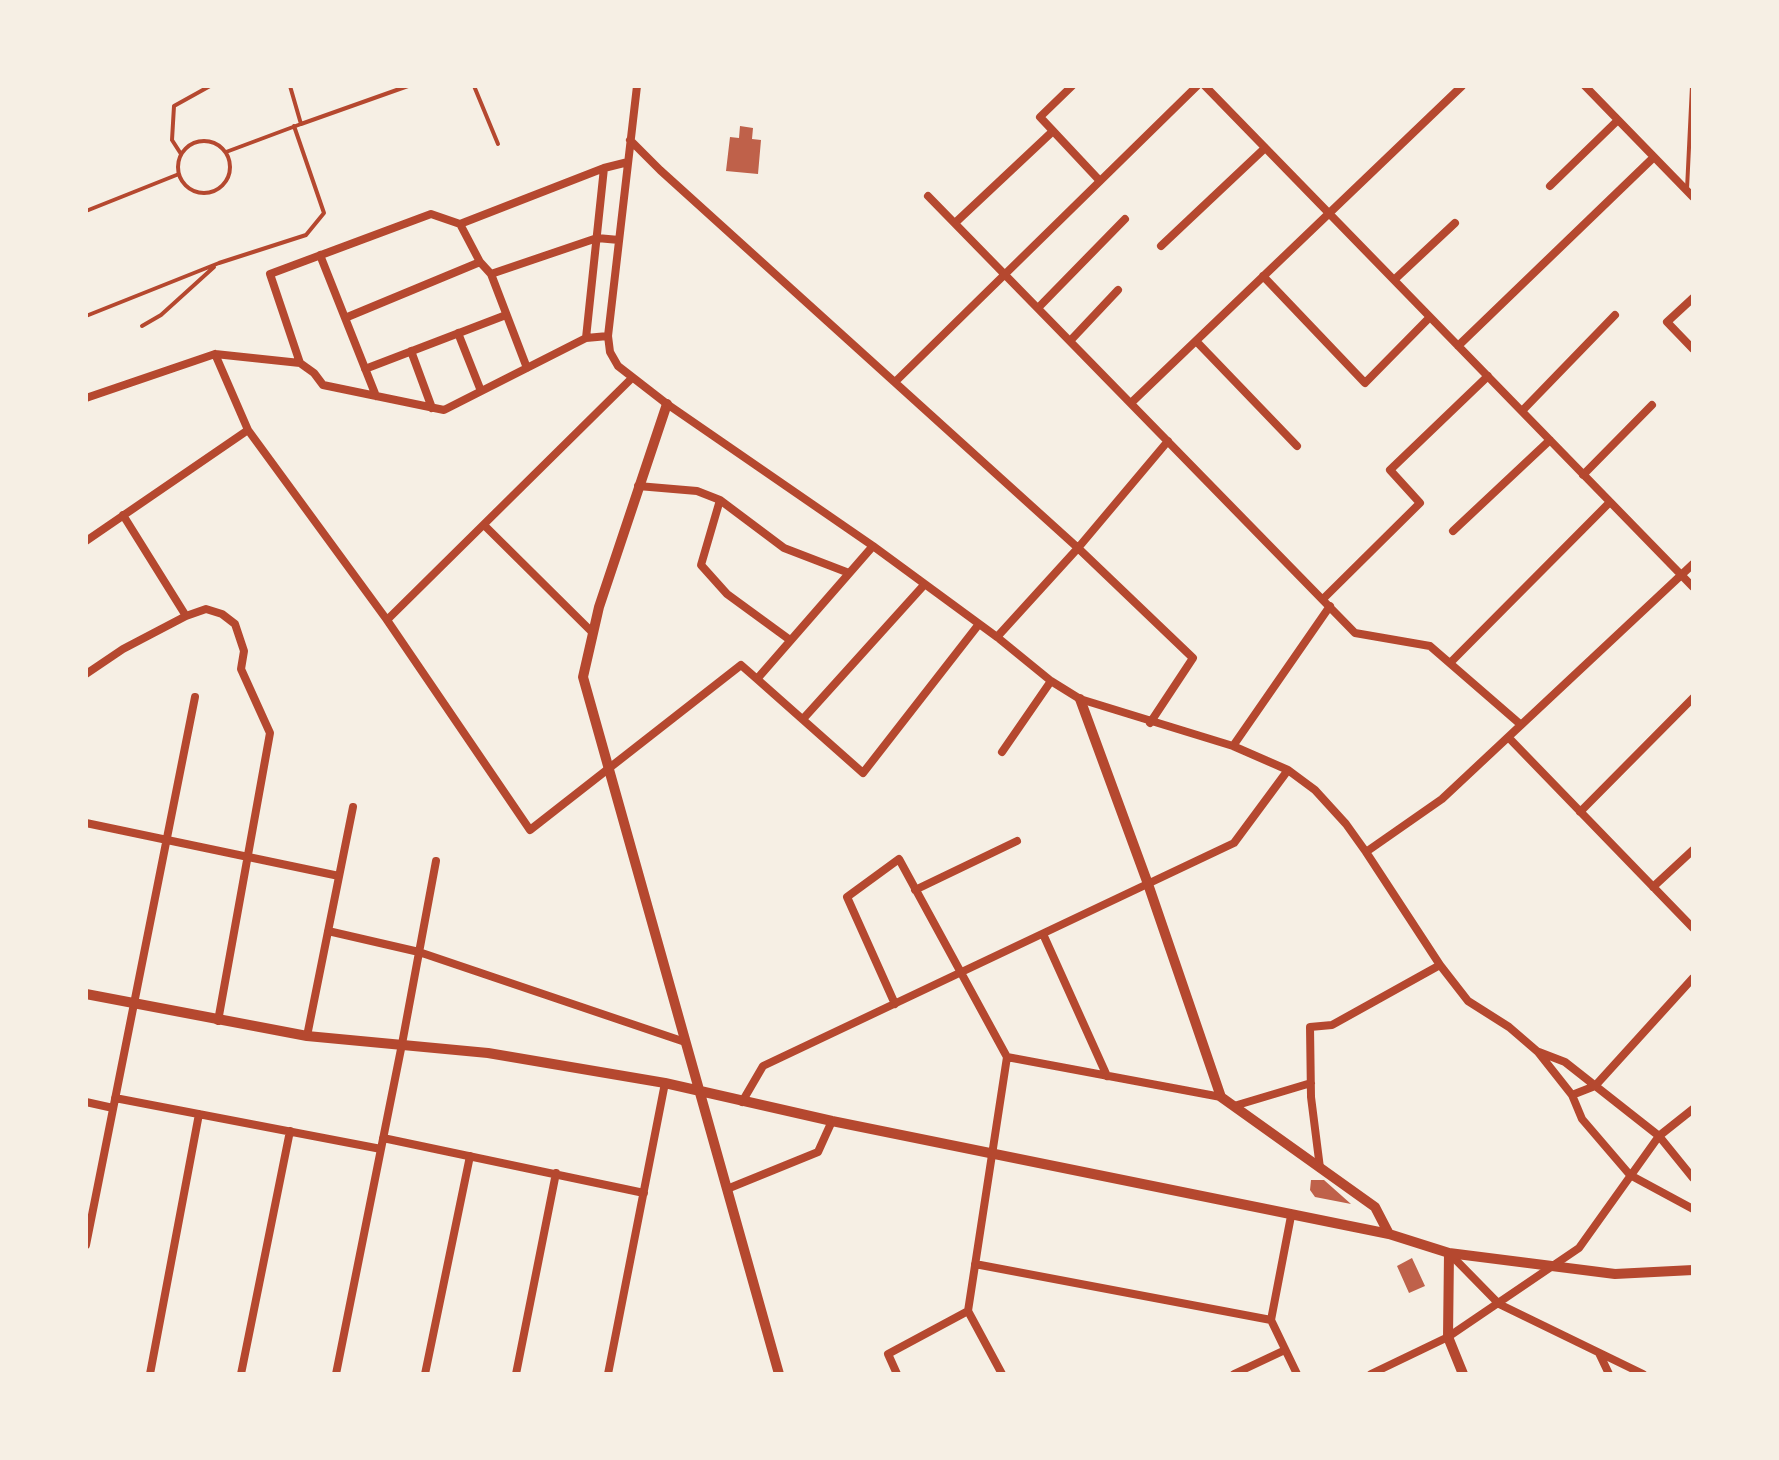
<!DOCTYPE html>
<style>
body{margin:0}
#map{position:relative;width:1779px;height:1460px;overflow:hidden;background:#f6efe4;font-family:"PT Sans Narrow",sans-serif}
canvas{display:block}
.frame{position:absolute;inset:0;border:88px solid #f6efe4;pointer-events:none}
</style>
<div id="map">
<canvas width="1779" height="1460"></canvas>
<div class="frame"></div>
</div>
<script>
const c = document.querySelector('canvas').getContext('2d');
c.lineJoin = 'round';
function fill(path, color) { c.fillStyle = color; c.fill(path, 'evenodd'); }
const shape = rows => new Path2D(rows.map(r => 'M' + r).join(''));
function stroke(path, color, width, dash) { c.strokeStyle = color; c.lineWidth = width; c.lineCap = dash ? 'butt' : 'round'; c.setLineDash(dash || []); c.stroke(path); }
fill(shape([
 [740,126,753,128,752,139,761,140,758,174,726,171,730,137,739,138],
 [1311,1180,1324,1180,1351,1204,1315,1197,1310,1190],
 [1412,1258,1425,1286,1409,1293,1397,1266]
]), '#bf614a');
stroke(shape([
 [474,86,498,144],
 [301,124,408,86],
 '178 167a26 26 0 1 1 52 0a26 26 0 1 1-52 0Z',
 [226,152,301,124,290,86],
 [181,154,172,140,174,106,210,86],
 [1687,189,1692,86],
 [86,211,179,174],
 [86,316,219,263,306,235,324,213,294,126],
 [142,326,161,315,214,267]
]), '#b5482f', 4);
stroke(shape([
 [637,86,608,336,610,352,618,366,667,404,873,546,997,637,1051,681,1080,699,1233,746,1288,770,1315,790,1346,824,1366,852,1440,965,1468,1001,1509,1027,1538,1052,1572,1095,1582,1119,1630,1175,1693,1209],
 [1072,86,1040,117,1100,181],
 [1205,86,1693,587],
 [1585,86,1693,197],
 [630,140,660,170,1078,548,1193,658,1150,723],
 [1550,186,1618,120],
 [928,196,1355,633,1430,646,1520,724],
 [955,223,1053,131],
 [460,224,480,262,491,274,527,368],
 [1161,246,1265,148],
 [320,255,376,396],
 [491,274,597,238,619,240],
 [1263,276,1365,383,1430,317],
 [1394,280,1455,223],
 [1693,298,1667,322,1693,349],
 [1038,308,1125,219],
 [345,318,480,262],
 [458,333,481,391],
 [586,338,604,168],
 [1070,341,1118,290],
 [1196,341,1297,446],
 [1458,346,1654,157],
 [411,351,432,408],
 [215,354,248,430,387,620,530,830,741,665,757,679,873,546],
 [300,363,270,274,431,214,460,224,604,168,628,162],
 [365,369,506,315],
 [896,381,1197,86],
 [86,398,215,354,300,363,314,373,323,385,444,410,586,338,608,336],
 [1131,403,1462,86],
 [1522,411,1615,315],
 [1583,475,1652,405],
 [638,486,697,491,720,500,784,548,849,573],
 [720,500,701,565,727,594,790,640],
 [123,515,186,616],
 [484,525,593,633],
 [1453,531,1550,440],
 [86,541,248,430],
 [1323,599,1420,503,1390,470,1488,376],
 [387,620,632,378],
 [997,637,1078,548,1168,441],
 [1450,663,1610,502],
 [86,674,123,649,186,616,206,609,222,614,235,624,244,651,241,669,270,733,218,1021],
 [757,679,863,773,979,624],
 [803,719,924,585],
 [1509,738,1693,928],
 [1233,746,1330,606],
 [1002,752,1051,681],
 [1580,812,1693,698],
 [86,823,339,876],
 [1366,852,1442,799,1693,564],
 [1653,887,1693,850],
 [915,890,1017,841],
 [328,931,419,952,685,1042],
 [1043,934,1107,1076],
 [895,1004,847,897,899,859,1007,1057,968,1311,888,1354,897,1374],
 [307,1036,353,807],
 [1539,1052,1565,1062,1659,1136,1693,1178],
 [1007,1057,1221,1097],
 [1572,1095,1595,1086,1693,978],
 [115,1098,381,1149],
 [86,1102,113,1108],
 [742,1102,763,1066,1234,843,1288,770],
 [1234,1106,1311,1083],
 [383,1138,644,1193],
 [1320,1168,1311,1097,1310,1027,1332,1025,1440,965],
 [727,1189,818,1152,832,1121],
 [1291,1216,1271,1320,1297,1374],
 [86,1245,195,697],
 [1449,1253,1499,1304,1643,1374],
 [975,1264,1271,1320],
 [968,1311,1002,1374],
 [1599,1353,1609,1374],
 [150,1374,199,1114],
 [241,1374,290,1131],
 [336,1374,402,1044,436,861],
 [425,1374,470,1156],
 [516,1374,556,1173],
 [608,1374,665,1083],
 [1234,1374,1285,1350],
 [1371,1374,1448,1337,1579,1248,1659,1136,1693,1109]
]), '#b5482f', 8);
stroke(shape([
 [667,404,599,607,583,677,779,1374],
 [1080,699,1148,884,1221,1097,1375,1207,1389,1234],
 [86,994,307,1036,488,1053,665,1083,832,1121,1389,1234,1449,1253,1615,1274,1693,1270],
 [1449,1253,1448,1337,1463,1374]
]), '#b5482f', 10);
</script>
